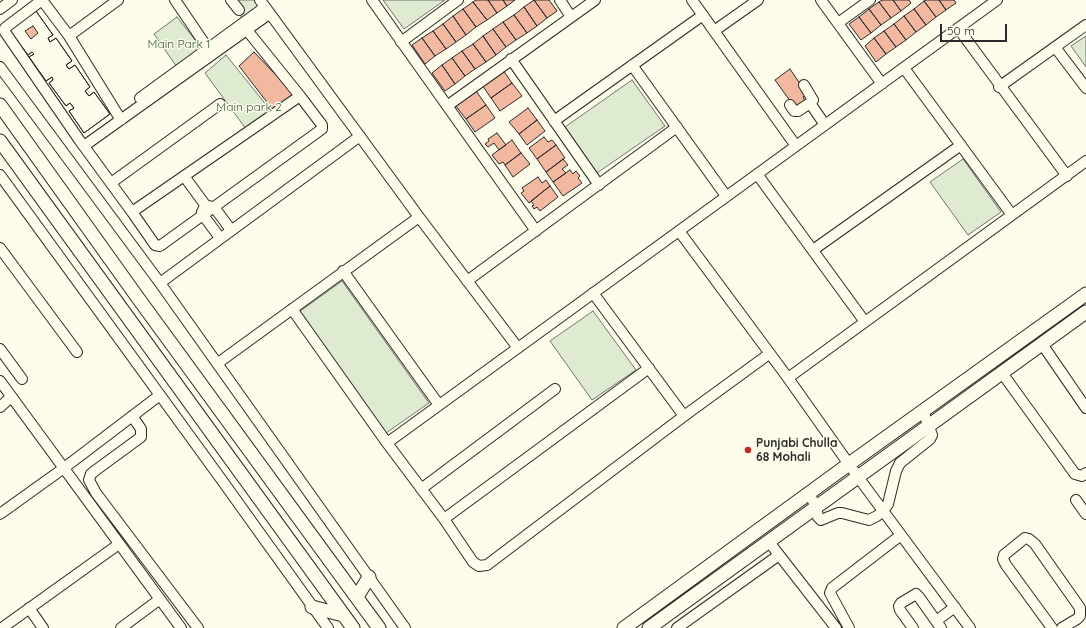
<!DOCTYPE html>
<style>
body{margin:0}
#map{position:relative;width:1086px;height:628px;overflow:hidden;background:#fdfbea;font-family:Quicksand,sans-serif}
canvas{display:block}
.scale{position:absolute;left:940px;top:24px;width:67px;height:18px;box-sizing:border-box;border:2px solid #2b2b2b;border-top:0;padding-left:5px;font-size:12px;line-height:14px;white-space:nowrap;color:#2b2b2b;-webkit-text-stroke:3px #fdfbea;paint-order:stroke}
</style>
<div id="map">
<canvas width="1086" height="628"></canvas>
<div class="scale">50 m</div>
</div>
<script>
const c = document.querySelector('canvas').getContext('2d');
c.lineJoin = 'round';
function fill(path, color) { c.fillStyle = color; c.fill(path, 'evenodd'); }
const shape = rows => new Path2D(rows.map(r => 'M' + r).join(''));
function stroke(path, color, width, dash) { c.strokeStyle = color; c.lineWidth = width; c.lineCap = dash ? 'butt' : 'round'; c.setLineDash(dash || []); c.stroke(path); }
function write(font, color, halo, rows, align = 'center') {
  c.font = font + ' Quicksand,sans-serif'; c.lineWidth = 3; c.setLineDash([]); c.textBaseline = 'middle'; c.strokeStyle = halo; c.fillStyle = color; for (const [text, x, y, turn = 0] of rows) {
    c.save(); c.translate(x, y); c.rotate((+turn || 0) * Math.PI / 180); c.textAlign = isNaN(turn) ? turn : align; if (halo) c.strokeText(text, 0, 0); c.fillText(text, 0, 0); c.restore();
  }
}
const green = shape([
 [229,0,255,0,260,8,244,21,229,0],
 [383,0,445,0,404,29,383,0],
 [177,17,203,50,179,70,154,34,177,17],
 [1086,36,1086,67,1071,46,1086,36],
 [226,55,272,112,246,129,205,73,226,55],
 [632,80,665,126,597,173,565,127,632,80],
 [963,159,1001,212,968,235,930,182,963,159],
 [342,281,429,403,386,433,299,312,342,281],
 [593,311,636,370,592,400,550,341,593,311]
]);
fill(green, '#deebd1');
stroke(green, '#74746e', 1);
const building = shape([
 [476,0,488,0,497,13,487,20,473,2,476,0],
 [488,0,503,0,507,6,497,13,488,0],
 [503,0,515,0,507,6,503,0],
 [534,0,547,18,537,26,524,7,534,0],
 [534,0,549,0,557,11,547,18,534,0],
 [882,0,893,0,901,11,891,18,879,2,882,0],
 [893,0,909,0,911,3,901,11,893,0],
 [926,0,939,0,946,10,936,17,924,1,926,0],
 [939,0,954,0,956,3,946,10,939,0],
 [924,1,936,17,926,25,914,9,924,1],
 [473,2,487,20,476,27,463,9,473,2],
 [879,2,891,18,881,25,869,9,879,2],
 [524,7,537,26,527,33,514,15,524,7],
 [463,9,476,27,466,35,453,16,463,9],
 [869,9,881,25,871,33,859,17,869,9],
 [914,9,926,25,916,32,904,16,914,9],
 [36,11,53,35,48,38,50,42,56,38,72,61,66,65,69,69,75,65,90,87,85,91,89,96,94,92,110,114,84,133,69,111,74,108,70,103,66,106,49,83,53,80,52,77,46,81,29,57,34,54,32,52,28,55,9,30,36,11],
 [33,26,38,33,31,39,25,31,33,26],
 [36,11,53,35,48,38,50,42,56,38,72,61,66,65,69,69,75,65,90,87,85,91,89,96,94,92,110,114,84,133,69,111,74,108,70,103,66,106,49,83,53,80,52,77,46,81,29,57,34,54,32,52,28,55,9,30,36,11],
 [514,15,527,33,516,40,503,22,514,15],
 [453,16,466,35,456,42,443,24,453,16],
 [904,16,916,32,906,40,894,24,904,16],
 [859,17,871,33,861,40,849,24,859,17],
 [503,22,516,40,506,47,493,29,503,22],
 [443,24,456,42,446,49,433,31,443,24],
 [894,24,906,40,896,47,884,31,894,24],
 [493,29,506,47,496,55,483,36,493,29],
 [433,31,446,49,435,56,422,38,433,31],
 [884,31,896,47,886,54,874,38,884,31],
 [483,36,496,55,486,62,473,44,483,36],
 [422,38,435,56,425,64,412,45,422,38],
 [874,38,886,54,876,62,865,46,874,38],
 [473,44,486,62,475,69,462,51,473,44],
 [462,51,475,69,465,76,452,58,462,51],
 [254,52,294,94,273,110,239,66,254,52],
 [452,58,465,76,455,84,442,65,452,58],
 [442,65,455,84,445,91,432,73,442,65],
 [790,69,807,94,803,97,806,102,796,109,775,80,790,69],
 [503,70,512,83,491,98,482,85,503,70],
 [512,83,522,96,500,111,491,98,512,83],
 [476,91,486,105,466,119,455,105,476,91],
 [486,105,495,118,475,132,466,119,486,105],
 [528,108,537,120,519,134,509,122,528,108],
 [537,120,545,131,527,145,519,134,537,120],
 [497,133,506,145,499,150,494,143,488,147,485,144,489,141,488,139,497,133],
 [544,137,548,142,552,140,556,145,537,159,529,148,544,137],
 [512,140,521,153,505,165,503,162,499,164,492,155,512,140],
 [556,145,565,158,546,172,537,159,556,145],
 [521,153,530,164,513,177,505,165,521,153],
 [563,159,568,165,562,169,566,173,553,182,546,172,563,159],
 [570,170,573,174,576,171,580,176,578,178,582,183,563,196,553,182,570,170],
 [538,177,542,183,546,180,550,186,529,203,521,193,524,191,522,188,538,177],
 [550,186,558,197,540,211,537,207,534,209,532,206,534,205,531,201,550,186]
]);
fill(building, '#f2b8a0');
stroke(building, '#2b2b2b', 1);
const minor = shape([
 [175,0,211,53],
 [231,0,239,10],
 [260,0,419,217,518,348],
 [372,0,536,231],
 [560,0,571,17],
 [692,0,796,146],
 [821,0,882,84],
 [0,9,12,0],
 [838,23,870,0],
 [958,28,1067,176],
 [714,31,758,0],
 [69,36,118,0],
 [401,42,458,0],
 [1055,47,1086,88],
 [511,59,599,185],
 [632,65,726,196],
 [0,67,160,283,405,628],
 [904,68,1012,215],
 [999,87,1086,25],
 [140,98,265,7],
 [810,103,825,125],
 [790,105,794,111,798,111,810,103,813,100,804,85],
 [447,106,595,0],
 [121,120,69,36,42,0,5,28,5,32,80,141,132,212,300,96,242,24],
 [554,121,703,15],
 [84,146,269,14],
 [757,174,865,322],
 [0,175,221,479,328,628],
 [184,176,206,206],
 [111,183,220,104],
 [207,206,214,207,231,230],
 [204,208,202,212,203,215,220,238],
 [132,212,155,245,160,246,322,129,322,125,300,96],
 [679,231,788,378,858,477,970,628],
 [0,248,77,352],
 [813,250,961,145],
 [343,271,439,405],
 [467,281,677,127],
 [160,283,360,136],
 [593,293,684,416],
 [292,309,387,443,444,519,473,562,479,566,487,565,684,416,769,354],
 [1042,344,1086,408],
 [0,349,22,379],
 [218,363,419,217],
 [1002,373,1075,474,1082,476,1086,473],
 [788,378,1086,161],
 [0,381,181,628],
 [0,407,11,397],
 [132,416,141,429,141,437,96,470,91,474,89,480,96,493,198,628],
 [387,443,997,0],
 [421,489,555,389],
 [809,493,816,507,818,517,821,520,838,513,842,513,865,519,869,520,877,516,883,511,888,504,896,471,900,463,930,439,932,435,923,411],
 [1076,500,1086,514],
 [0,514,64,468,160,395],
 [444,519,649,368],
 [769,542,836,628],
 [29,608,43,628],
 [936,621,955,607],
 [2,628,119,544],
 [121,628,160,599],
 [677,628,779,555],
 [849,628,830,593,832,588,901,535],
 [913,628,900,610,899,606,901,603,916,594,919,597,941,628],
 [1052,628,1006,565,1003,559,1004,555,1025,538,1029,539,1035,544,1080,608,1080,616,1077,619,1062,628]
]);
const major = shape([
 [0,105,138,298,379,628],
 [0,141,353,628],
 [357,597,369,577],
 [312,607,343,615],
 [624,628,849,464,1086,294],
 [649,628,1086,312]
]);
stroke(minor, '#2b2b2b', 12);
stroke(major, '#2b2b2b', 15);
stroke(minor, '#fdfbea', 10);
stroke(major, '#fdfbea', 13);
for (const [x, y, r, color] of [
 [748,450,4,"#c62828"]
]) { const dot = new Path2D(); dot.arc(x, y, r, 0, 2 * Math.PI); c.fillStyle = color; c.fill(dot); stroke(dot, '#fdfbea', 1.5); }
write('12px', '#34623c', '#fdfbea', [
 ["Main Park 1",179,44],
 ["Main park 2",249,107]
]);
write('bold 12px', '#2b2b2b', '#fdfbea', [
 ["Punjabi Chulla",756,443],
 ["68 Mohali",756,457]
], 'left');
</script>
